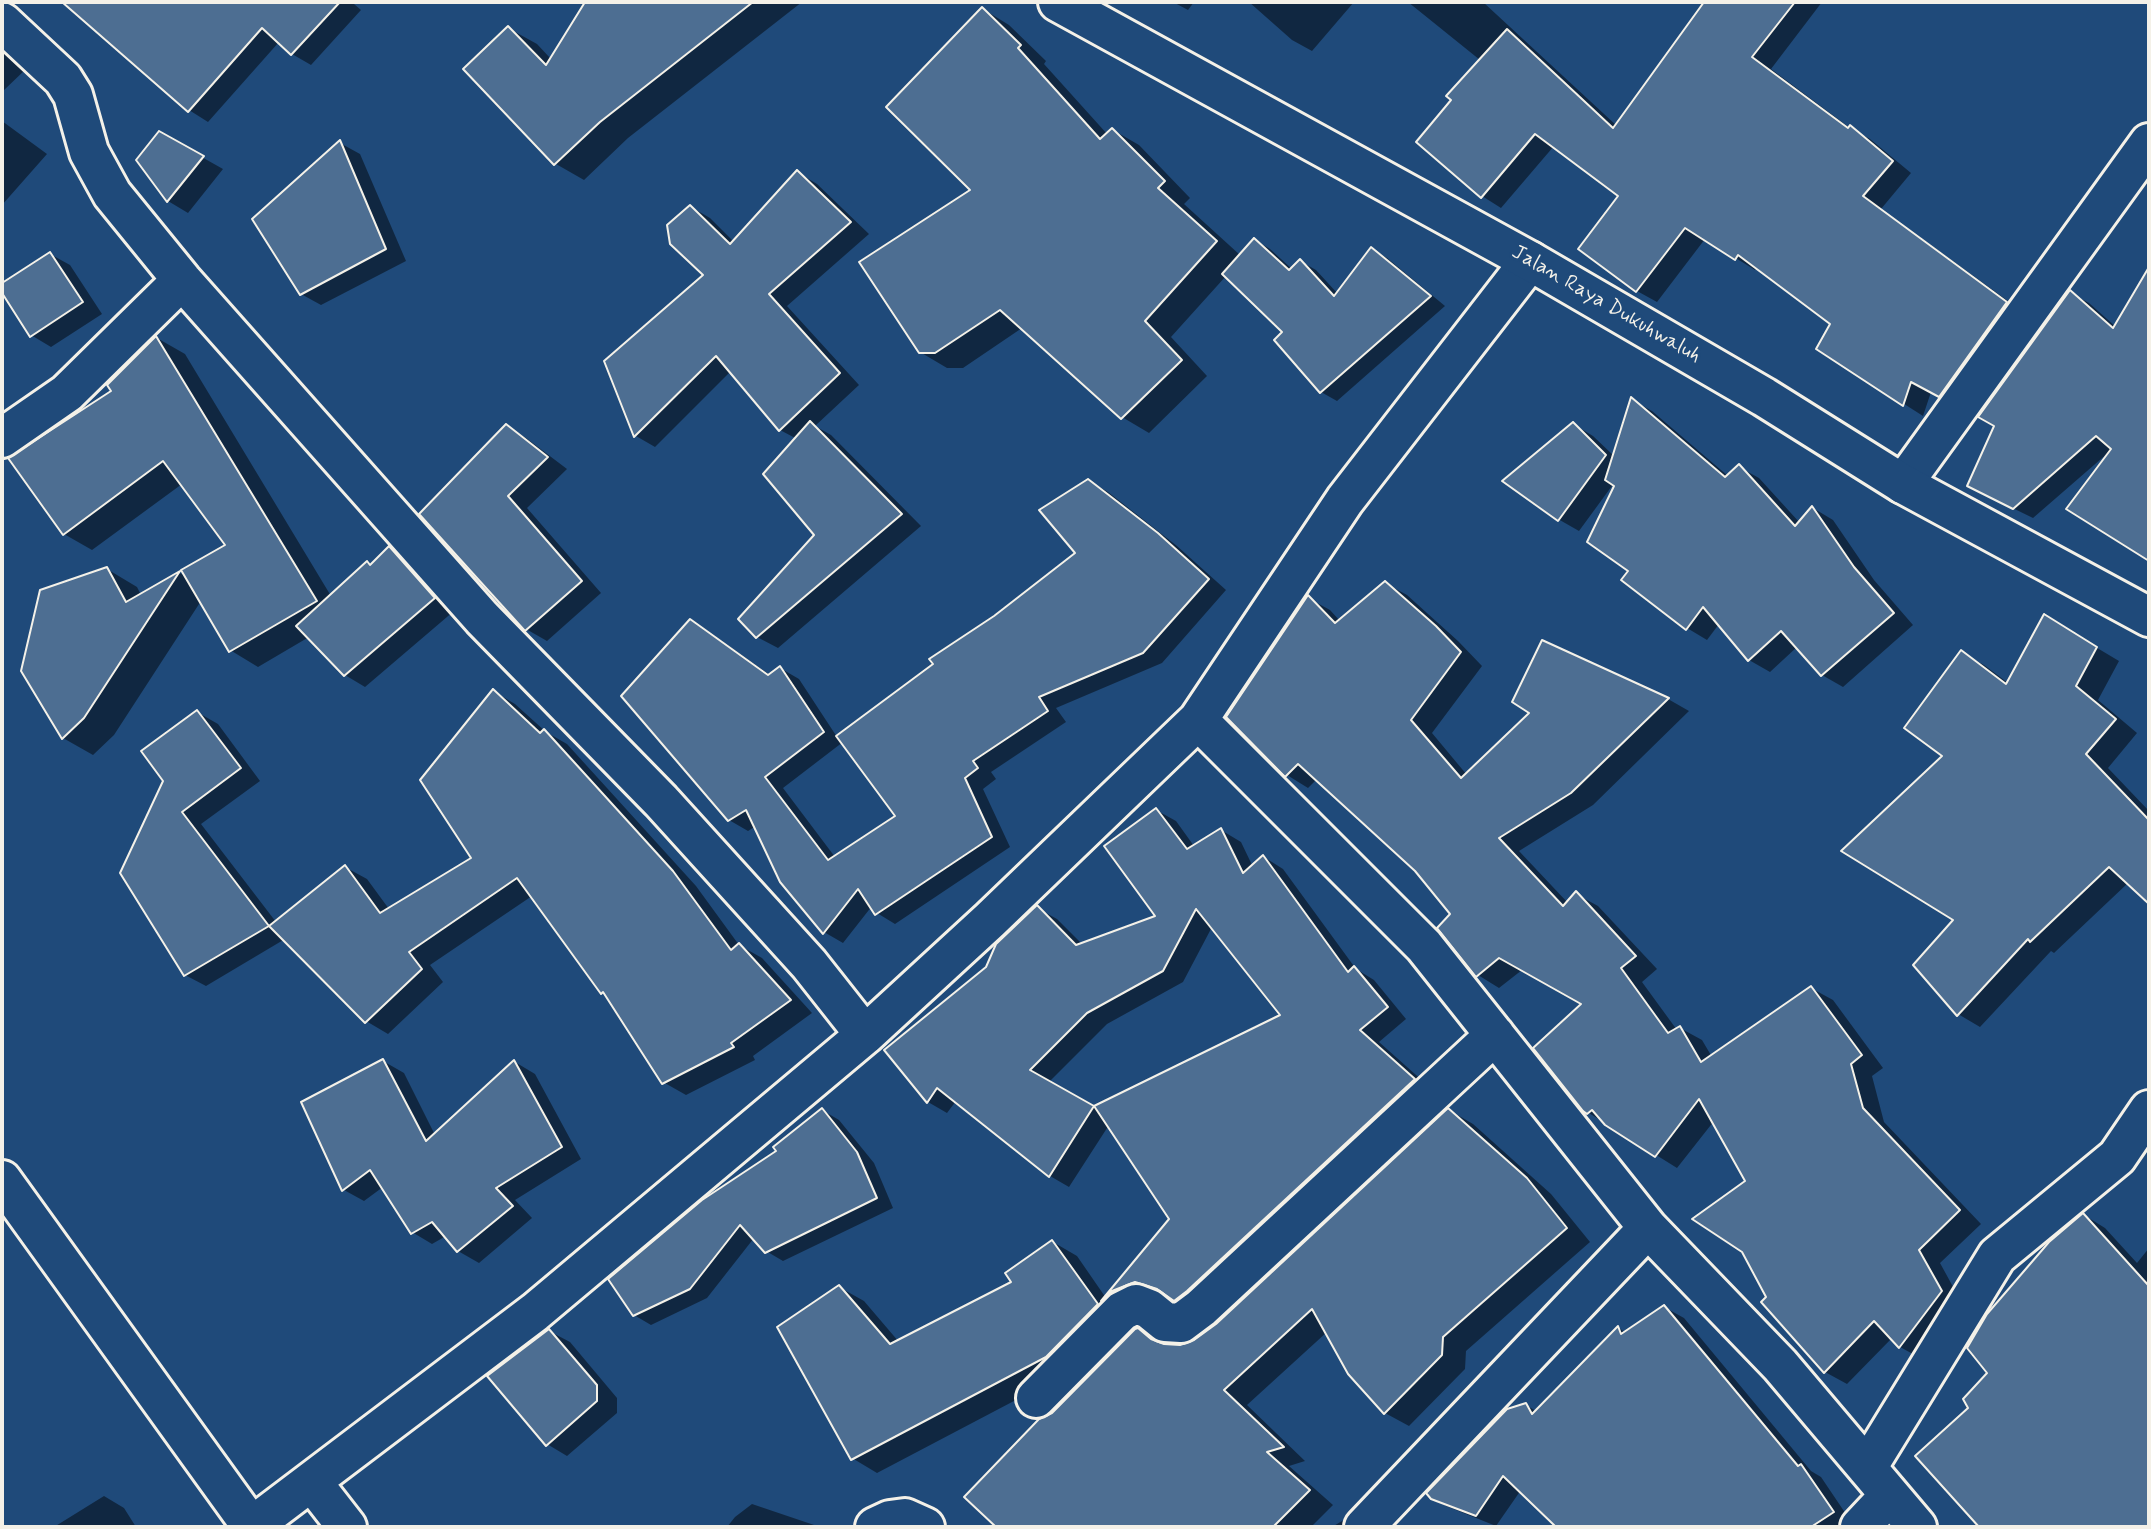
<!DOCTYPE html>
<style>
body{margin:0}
#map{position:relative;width:2151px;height:1529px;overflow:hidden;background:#1f4a7a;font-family:Mynerve,sans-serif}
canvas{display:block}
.frame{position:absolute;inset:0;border:4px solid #f4f1e8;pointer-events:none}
</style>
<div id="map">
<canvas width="2151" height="1529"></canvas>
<div class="frame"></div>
</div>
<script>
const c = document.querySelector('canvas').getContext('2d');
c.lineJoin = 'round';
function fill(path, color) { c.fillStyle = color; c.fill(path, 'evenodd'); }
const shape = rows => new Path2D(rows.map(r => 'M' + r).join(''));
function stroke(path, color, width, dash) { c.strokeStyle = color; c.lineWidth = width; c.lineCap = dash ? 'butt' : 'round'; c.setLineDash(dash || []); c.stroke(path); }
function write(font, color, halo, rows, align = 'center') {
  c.font = font + ' Mynerve,sans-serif'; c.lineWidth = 6; c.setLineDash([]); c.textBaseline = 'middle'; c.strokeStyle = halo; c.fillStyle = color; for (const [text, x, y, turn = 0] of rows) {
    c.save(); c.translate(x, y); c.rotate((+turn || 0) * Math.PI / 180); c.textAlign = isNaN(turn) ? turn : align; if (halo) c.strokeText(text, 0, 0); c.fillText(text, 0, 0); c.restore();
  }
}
fill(shape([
 [65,2,355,2,354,4,361,10,311,65,292,54,279,42,208,122,189,110],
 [587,2,802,2,628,138,584,180,556,164,466,69,508,28,537,44,551,59],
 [1173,2,1194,2,1188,10],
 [1249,2,1354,2,1312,51,1292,40],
 [1408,2,1483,2,1617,126,1706,2,1822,2,1771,69,1850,128,1870,139,1911,173,1881,209,2026,314,1959,406,1931,392,1923,416,1818,349,1833,323,1757,267,1755,270,1705,239,1657,302,1637,291,1581,248,1621,195,1554,146,1501,208,1482,196,1453,100,1480,60],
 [983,9,1009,25,1046,61,1044,64,1108,135,1113,130,1139,145,1190,198,1184,204,1240,255,1255,240,1270,249,1292,269,1300,261,1316,270,1338,294,1372,249,1387,258,1445,306,1337,401,1321,392,1285,333,1226,276,1171,337,1207,376,1149,433,1122,417,1022,328,963,368,947,368,920,352,973,191],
 [2,47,26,69,2,92],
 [2,121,47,154,2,205],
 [159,133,223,169,188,213,168,201,138,160],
 [340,143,360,154,406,261,321,305,301,294],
 [797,172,817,184,869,234,787,306,859,385,815,426,831,435,921,526,778,648,757,637,816,535,797,439,780,430,731,371,655,447,636,436,606,361,705,275,691,207,710,218,734,242],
 [50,254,70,265,102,314,51,347,31,335,2,289,2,285],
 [2149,271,2149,389,2146,394,2149,396,2149,558,2069,508,2110,453,2109,452,2033,518,1988,496,2070,293,2089,303,2116,327],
 [157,338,185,354,331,596,368,563,372,566,389,548,409,560,454,611,365,687,345,675,309,637,258,667,230,650,201,601,114,735,93,755,63,738,107,569,137,587,141,595,180,573,187,577,228,545,182,484,92,550,64,534,114,391],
 [1632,400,1652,411,1728,476,1739,467,1759,478,1800,523,1813,508,1833,520,1874,580,1913,625,1843,687,1822,675,1797,647,1770,672,1749,660,1719,624,1707,640,1687,628,1630,571,1619,480,1617,479,1579,531,1558,519,1573,424,1593,436,1614,456],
 [506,426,526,438,567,469,527,508,601,593,547,641,526,629,422,514],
 [1089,481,1108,492,1177,546,1226,590,1162,663,1056,708,1066,722,991,772,996,779,983,789,1010,847,895,924,877,913,872,906,843,943,824,932,781,881,756,826,748,831,729,820,690,621,709,632,770,675,780,668,799,679,837,737,1077,554],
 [843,742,898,816,835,857,783,788],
 [1385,583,1407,595,1458,641,1482,666,1432,733,1467,775,1532,713,1542,642,1668,699,1689,711,1593,805,1519,851,1568,903,1576,894,1598,906,1657,969,1642,982,1677,1030,1680,1028,1702,1040,1712,1057,1811,988,1833,1000,1883,1068,1872,1076,1884,1122,1981,1224,1940,1263,1963,1305,1922,1359,1900,1347,1892,1338,1847,1384,1825,1372,1764,1302,1768,1297,1748,1182,1714,1121,1677,1168,1584,1110,1584,1004,1522,970,1499,988,1478,975,1452,914,1416,869,1317,779,1308,788,1287,775,1308,598,1330,610,1340,621],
 [2067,630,2119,661,2098,700,2137,733,2108,768,2149,811,2149,900,2128,883,2054,953,2051,951,1980,1027,1958,1014,1955,920,1945,756,1962,653,1984,665,2008,683],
 [493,691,515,704,546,732,567,744,696,886,739,945,762,958,812,1013,753,1056,755,1060,686,1095,663,1082,607,995,603,992,532,896,430,965,443,982,388,1034,366,1021,285,939,206,986,185,975,122,873,197,712,218,724,260,781,201,824,276,922,345,867,367,879,389,909,473,858],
 [1156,810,1176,821,1194,846,1221,830,1241,842,1253,867,1264,857,1283,869,1356,969,1374,980,1406,1019,1379,1042,1434,1091,1195,1311,1172,1297,1156,1292,1071,1371,877,1473,852,1458,839,1287,864,1301,899,1342,1014,1283,1053,1242,1077,1256,1106,1298,1171,1219,1109,1125,1069,1187,1050,1176,956,1101,947,1113,928,1102,887,1050,987,968,1037,908,1057,919,1082,944,1158,916],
 [1212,927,1282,1015,1094,1108,1048,1083,1107,1024,1183,982],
 [383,1061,404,1073,435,1135,515,1062,535,1074,581,1159,515,1200,532,1218,479,1263,458,1251,446,1236,432,1244,412,1232,383,1187,364,1201,344,1190],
 [822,1110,839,1120,874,1163,893,1208,783,1261,766,1251,754,1238,707,1298,651,1325,634,1315,778,1151],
 [1449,1110,1473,1124,1551,1194,1590,1242,1466,1351,1465,1369,1409,1426,1385,1413,1327,1332,1247,1405,1305,1461,1289,1466,1333,1505,1311,1527,999,1527,967,1497,1138,1330,1164,1346,1180,1347,1195,1342,1217,1325],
 [2084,1215,2105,1228,2137,1263,2149,1248,2149,1527,1980,1527,1971,1408],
 [1664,1307,1684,1318,1811,1471,1821,1477,1852,1523,1847,1527,1565,1527,1521,1490,1496,1526,1446,1506,1427,1495,1507,1410,1526,1405,1536,1411,1619,1328,1626,1333],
 [549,1331,570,1342,617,1398,617,1413,567,1456,547,1444],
 [104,1496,124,1508,136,1527,54,1527],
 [752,1504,820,1527,727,1527,735,1517],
 [1342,1521,1353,1527,1332,1527]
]), '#0007');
const building = shape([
 [62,2,340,2,291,55,262,28,188,112,62,2],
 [585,2,753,2,600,122,554,165,463,69,508,26,546,65,585,2],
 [1704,2,1795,2,1752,57,1848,128,1850,125,1893,161,1863,196,2007,302,1939,397,1911,382,1903,406,1816,349,1830,324,1738,255,1735,260,1685,228,1636,292,1578,249,1618,196,1535,134,1481,198,1416,142,1451,100,1446,96,1507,29,1613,128,1704,2],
 [982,7,1021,45,1018,48,1100,139,1112,128,1165,181,1158,188,1217,241,1145,321,1182,360,1121,419,1000,310,935,353,919,353,859,262,970,190,886,107,982,7],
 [159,131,204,156,167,202,136,160,159,131],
 [340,140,386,249,300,295,252,219,340,140],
 [797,170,851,222,769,294,840,373,779,431,716,356,634,437,604,361,703,275,670,244,667,225,690,205,730,244,797,170],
 [1254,238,1289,270,1300,259,1334,296,1371,247,1431,296,1320,393,1274,340,1282,332,1222,274,1254,238],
 [50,252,83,302,30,337,2,293,2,283,50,252],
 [2149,267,2149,561,2066,509,2111,449,2096,436,2013,509,1967,486,1994,426,1978,417,2070,290,2113,328,2149,267],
 [156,336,317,601,229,652,181,570,225,545,163,461,63,535,8,458,111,391,107,385,156,336],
 [1631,397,1725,477,1739,464,1795,526,1812,506,1854,567,1894,613,1821,676,1781,631,1748,661,1703,607,1686,630,1621,580,1628,571,1587,542,1614,486,1605,480,1631,397],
 [810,421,902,514,756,638,738,619,814,535,763,474,810,421],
 [1573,422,1606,455,1558,521,1502,481,1573,422],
 [506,424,548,457,508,496,582,581,525,631,419,514,506,424],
 [1088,479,1158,533,1209,579,1143,653,1039,697,1048,711,973,761,978,768,965,778,992,837,875,915,858,889,823,934,780,882,746,810,728,821,621,696,690,619,768,675,780,666,824,732,765,777,828,860,895,816,836,736,933,664,929,659,994,616,1075,553,1039,510,1088,479],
 [389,546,435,598,344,676,296,626,367,561,370,565,389,546],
 [107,567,126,602,180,571,84,718,62,739,21,671,40,590,107,567],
 [1385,581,1436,626,1461,652,1411,720,1461,778,1529,713,1512,702,1542,640,1669,698,1571,793,1499,838,1563,906,1576,891,1636,956,1621,968,1668,1033,1680,1026,1701,1062,1811,986,1862,1055,1851,1064,1863,1108,1960,1210,1919,1250,1942,1291,1899,1348,1874,1321,1824,1373,1761,1302,1766,1297,1742,1252,1692,1219,1745,1181,1699,1099,1655,1157,1605,1125,1592,1110,1587,1114,1583,1111,1533,1048,1581,1004,1499,958,1476,977,1437,928,1450,914,1415,871,1298,764,1285,777,1226,717,1308,595,1335,623,1385,581],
 [2044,614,2097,647,2076,686,2116,719,2086,754,2149,820,2149,904,2109,867,2030,942,2028,939,1957,1016,1913,965,1953,920,1841,851,1942,756,1904,728,1961,650,2006,684,2044,614],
 [493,689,540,733,544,729,673,871,731,950,739,943,791,1000,731,1043,734,1047,662,1084,603,992,601,994,517,878,409,952,422,969,365,1023,269,926,345,865,380,913,471,858,420,780,493,689],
 [197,710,241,768,182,812,269,926,184,976,120,873,163,781,141,751,197,710],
 [1156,808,1187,849,1221,828,1243,873,1263,855,1348,972,1354,966,1388,1007,1360,1030,1415,1079,1187,1291,1174,1301,1157,1289,1135,1282,1112,1291,1101,1301,1169,1219,1094,1106,1049,1177,937,1088,927,1103,884,1050,986,967,996,944,1037,905,1076,945,1155,916,1104,846,1156,808],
 [1196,909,1280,1015,1094,1106,1030,1070,1087,1013,1163,971,1196,909],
 [383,1059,426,1141,514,1060,562,1147,496,1188,513,1206,457,1252,432,1222,411,1234,370,1170,342,1191,301,1102,383,1059],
 [822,1108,857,1152,877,1198,765,1253,740,1225,690,1289,633,1316,608,1279,702,1200,776,1151,773,1147,822,1108],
 [1448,1108,1527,1178,1567,1228,1443,1337,1442,1355,1384,1414,1348,1374,1312,1309,1224,1390,1284,1447,1267,1452,1310,1490,1273,1527,996,1527,964,1497,1039,1419,1052,1413,1135,1329,1138,1328,1151,1339,1164,1344,1180,1345,1194,1340,1216,1324,1448,1108],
 [2083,1213,2149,1286,2149,1527,1979,1527,1915,1456,1968,1408,1963,1399,1987,1373,1967,1348,1987,1314,2049,1242,2083,1213],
 [1052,1240,1098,1304,1046,1357,851,1460,777,1327,839,1285,890,1344,1011,1282,1005,1273,1052,1240],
 [1664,1305,1798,1466,1801,1464,1834,1512,1811,1527,1556,1527,1503,1476,1476,1516,1431,1499,1426,1493,1507,1409,1526,1403,1532,1414,1618,1326,1621,1334,1664,1305],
 [549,1329,597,1385,597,1401,546,1446,487,1376,549,1329]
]);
fill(building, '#4d6e92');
stroke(building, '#f4f1e8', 2);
const minor = shape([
 [2,22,63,79,73,95,89,152,112,194,182,280,482,618,661,801,809,964,865,1035],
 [2,438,67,393,182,280],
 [1903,484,2149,143],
 [1198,720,1424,946,1648,1228,1780,1365,1917,1527],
 [2,1180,252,1527],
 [1036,1398,1122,1311,1136,1304,1149,1309,1165,1322,1181,1323,1201,1308,1495,1035],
 [1867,1468,1997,1256,2117,1157,2149,1110],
 [312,1482,347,1527],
 [251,1527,535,1312,865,1035,990,920,1198,720,1345,500,1530,261],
 [875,1527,890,1520,905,1518,925,1527],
 [1364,1527,1648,1228],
 [1860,1527,1890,1495]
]);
const secondary = shape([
 [1058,2,1530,261,1764,397,1903,484,2149,617]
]);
stroke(minor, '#f4f1e8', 44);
stroke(secondary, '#f4f1e8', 44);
stroke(minor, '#1f4a7a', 38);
stroke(secondary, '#1f4a7a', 38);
write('21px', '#f4f1e8', '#1f4a7a', [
 ["Jalan Raya Dukuhwaluh",1606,305,30]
]);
</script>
